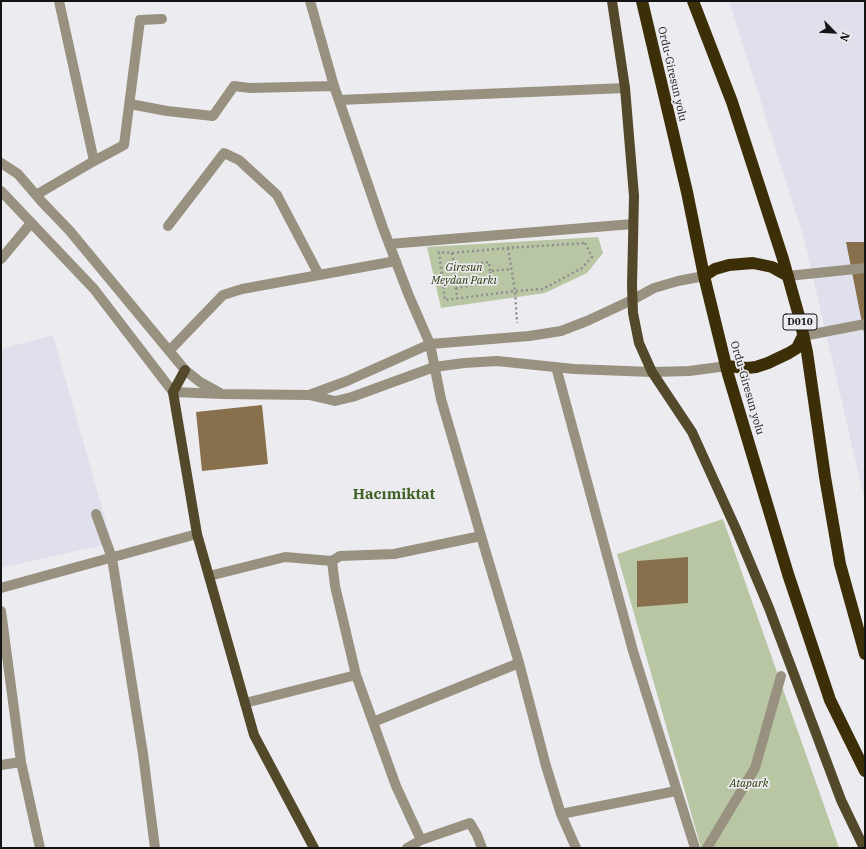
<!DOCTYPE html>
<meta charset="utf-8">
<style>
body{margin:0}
#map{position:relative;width:866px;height:849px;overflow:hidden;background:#ececf0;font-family:"IBM Plex Serif",serif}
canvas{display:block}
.frame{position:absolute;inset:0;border:2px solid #141415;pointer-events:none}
.north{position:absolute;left:814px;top:12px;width:40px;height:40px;-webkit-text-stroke:3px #ececf0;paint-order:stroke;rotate:114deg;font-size:11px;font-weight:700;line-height:16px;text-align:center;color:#141415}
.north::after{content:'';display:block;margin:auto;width:14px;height:18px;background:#141415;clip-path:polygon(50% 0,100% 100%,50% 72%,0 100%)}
</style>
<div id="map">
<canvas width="866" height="849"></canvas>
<div class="frame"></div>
<div class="north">N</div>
</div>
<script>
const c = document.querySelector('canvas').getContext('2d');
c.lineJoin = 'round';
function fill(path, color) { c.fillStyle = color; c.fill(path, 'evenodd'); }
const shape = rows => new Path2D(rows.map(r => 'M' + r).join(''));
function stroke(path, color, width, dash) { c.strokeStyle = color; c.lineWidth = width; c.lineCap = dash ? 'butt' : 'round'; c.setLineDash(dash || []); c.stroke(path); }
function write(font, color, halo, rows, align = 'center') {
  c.font = font + ' "IBM Plex Serif",serif'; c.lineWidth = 3.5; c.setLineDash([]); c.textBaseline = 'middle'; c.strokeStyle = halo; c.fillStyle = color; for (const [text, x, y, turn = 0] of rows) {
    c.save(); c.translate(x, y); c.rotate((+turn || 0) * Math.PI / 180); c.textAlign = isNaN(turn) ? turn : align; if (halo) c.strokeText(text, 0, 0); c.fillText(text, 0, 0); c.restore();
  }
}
fill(shape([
 [729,1,865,1,865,502,804,239],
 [53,335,112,543,1,568,1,349]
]), '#dfe0eb');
fill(shape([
 [598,237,603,253,587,273,545,293,441,308,427,247],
 [723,519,839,848,701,848,617,554]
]), '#b9c6a4');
fill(shape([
 [846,242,865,242,865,333,864,333],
 [262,405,268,464,202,471,196,412],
 [688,557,688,603,637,607,637,561]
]), '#88704d');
stroke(shape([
 [585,243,592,257,582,268,543,289,515,291,445,300,439,252,452,253,507,248,585,243],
 [508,248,515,291,517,323],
 [452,253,454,267],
 [490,271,489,262,454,267,456,288,492,282,490,271,511,269],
 [456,288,457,298]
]), '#8d8d90', 2.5, [2, 3]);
stroke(shape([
 [59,1,94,161],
 [310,1,334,86,383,228,409,296,430,344,441,399,481,536,519,663,546,766,561,814,576,848],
 [339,100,625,88],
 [130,104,167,111,213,116,234,86,250,88,334,86],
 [1,163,18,174,42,202,69,230,185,370,200,382,220,393],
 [1,191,94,289,173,392,223,394,309,395,335,401,352,397,434,367,464,363,497,361,574,369,652,372,689,371,727,366],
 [36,195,94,161,124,145,140,20,162,19],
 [168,226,224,153,239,160,277,195,319,275],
 [389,244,633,224],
 [1,259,31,223],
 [788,276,865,268],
 [803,336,865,324],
 [169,351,223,295,242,289,396,261],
 [556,367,633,651,695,848],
 [309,395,347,381,430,344,529,336,561,331,587,321,632,300,654,288,678,281,704,276],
 [96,514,112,558,143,754,155,848],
 [332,561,335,586,356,675,396,786,421,840],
 [209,576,285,557,332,561,340,556,394,554,481,536],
 [1,588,197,534],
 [1,611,21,762,40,848],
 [245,703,356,675],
 [373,722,519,663],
 [1,765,21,762],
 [561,814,676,791],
 [407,848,421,840,470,823,477,835,482,848],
 [707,848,755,768,781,676]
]), '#989180', 10);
stroke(shape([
 [612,1,625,88,634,196,632,286,633,313,639,343,652,372,692,432,736,529,769,608,841,800,864,848],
 [185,370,173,392,197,534,254,735,314,848]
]), '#534829', 10);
stroke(shape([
 [642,1,687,192,704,276,728,374,788,574,830,700,865,771],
 [693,1,732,102,783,259,799,316,807,352,825,477,840,564,865,654],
 [704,276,715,269,729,265,753,263,772,267,788,276],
 [727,366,747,368,756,367,768,363,789,353,797,348,803,336]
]), '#3c2e06', 12);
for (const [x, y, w] of [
 [800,322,34]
]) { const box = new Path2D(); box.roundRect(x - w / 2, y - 8, w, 16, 3); c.fillStyle = '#ececf0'; c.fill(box); stroke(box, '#141415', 1); }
write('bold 10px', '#141415', null, [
 ["D010",800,322]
]);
write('11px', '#141415', '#ececf0', [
 ["Ordu-Giresun yolu",672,74,77],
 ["Ordu-Giresun yolu",747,388,74]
]);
write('italic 11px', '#263303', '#ececf0', [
 ["Giresun",464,268],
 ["Meydan Parkı",464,281],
 ["Atapark",749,784]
]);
write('bold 15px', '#3d6225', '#ececf0', [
 ["Hacımiktat",394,495]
]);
</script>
